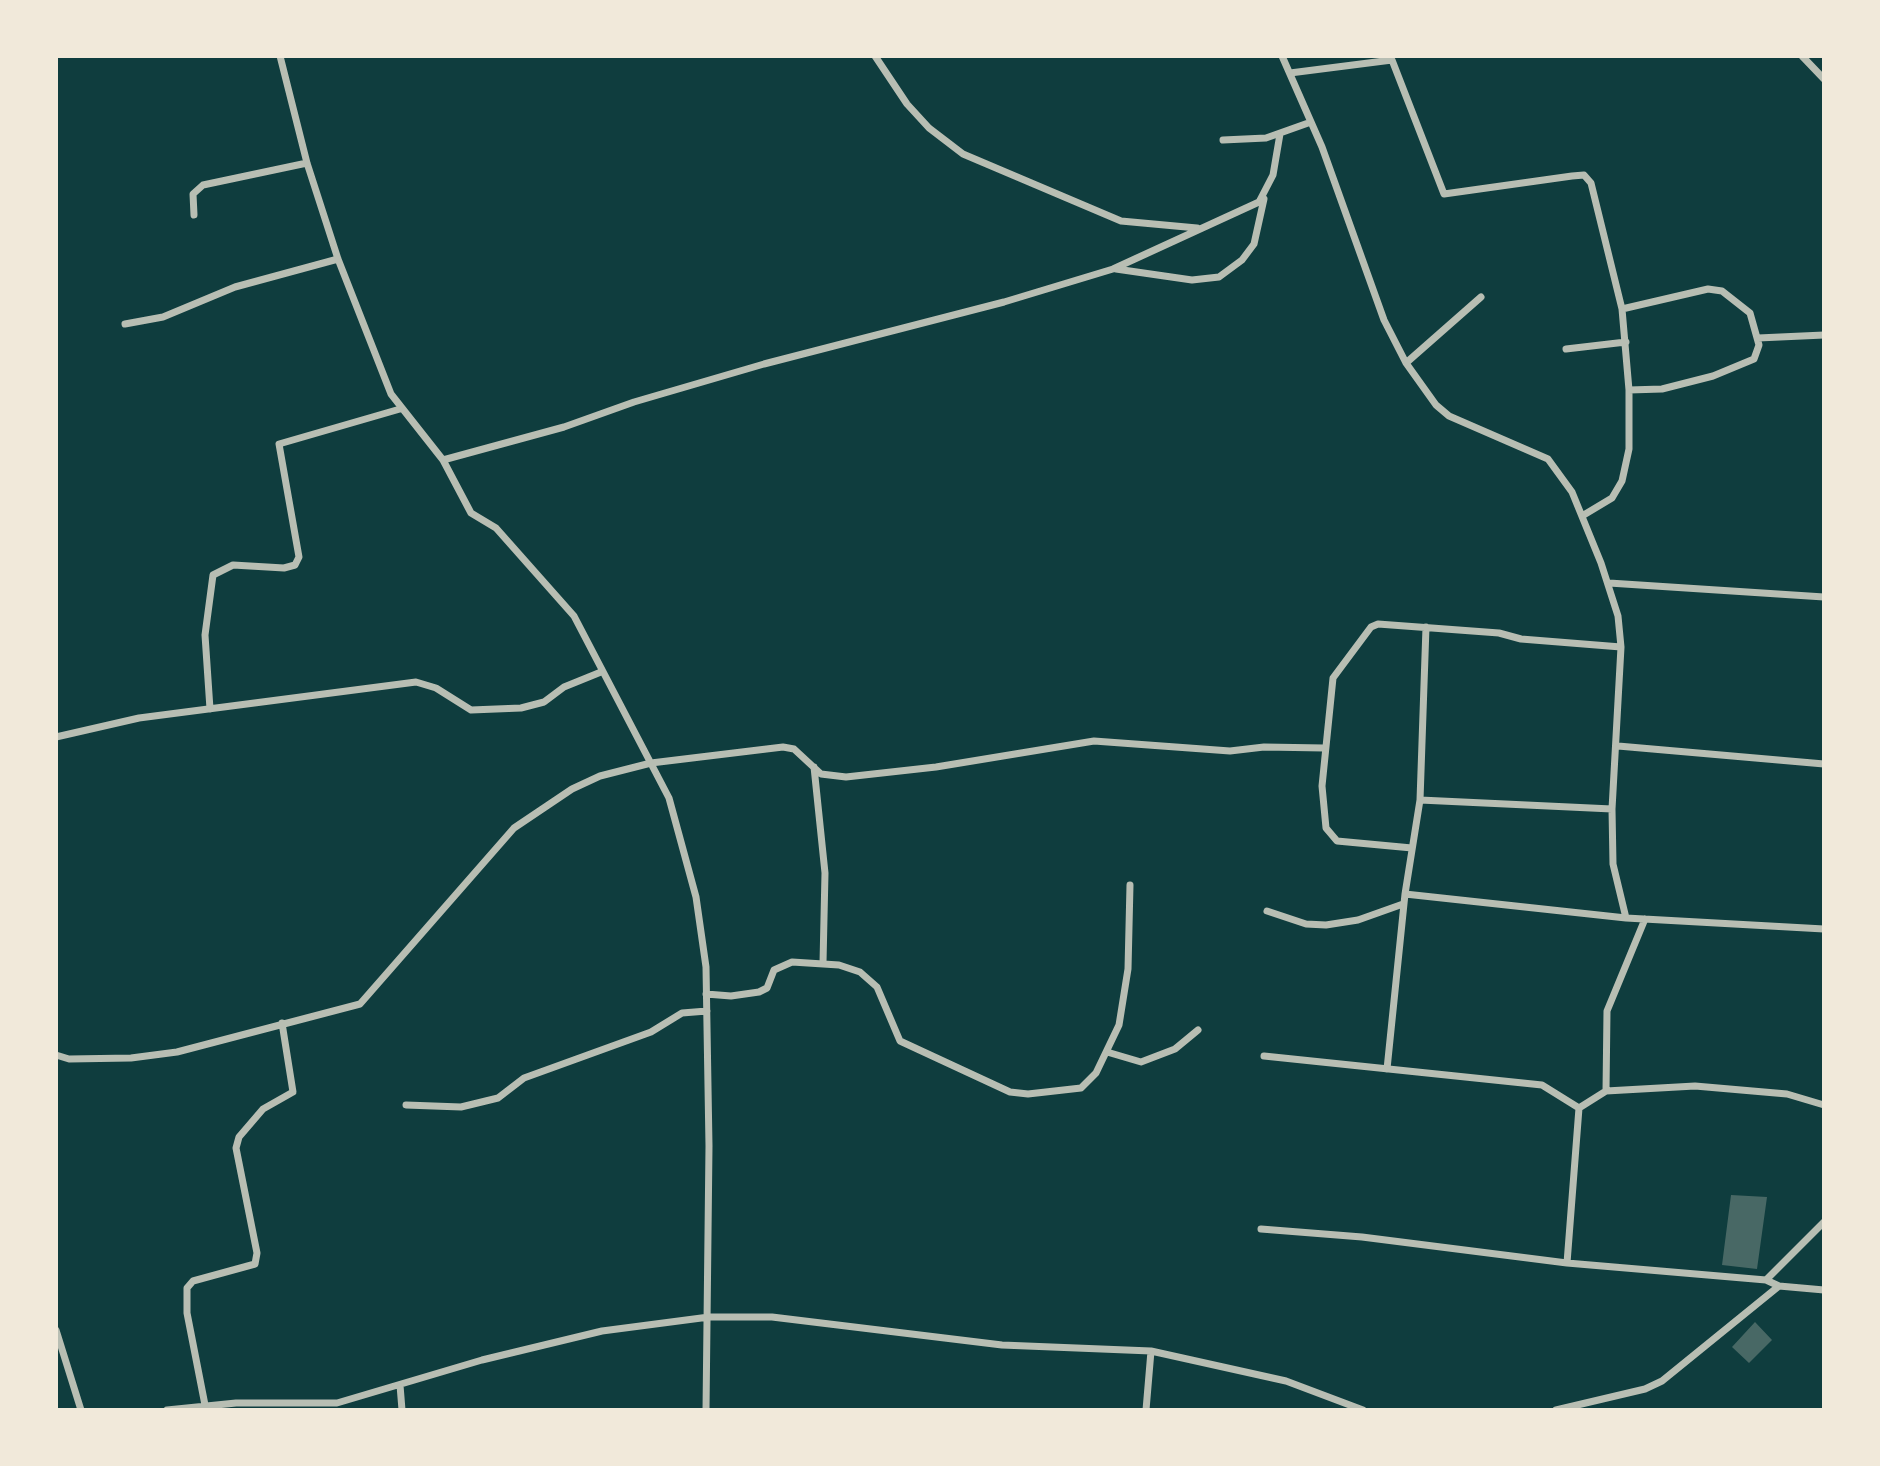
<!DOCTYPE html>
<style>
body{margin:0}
#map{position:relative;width:1880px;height:1466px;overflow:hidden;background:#0f3d3e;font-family:Cabin,sans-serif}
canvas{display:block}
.frame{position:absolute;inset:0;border:58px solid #f1e9da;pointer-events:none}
</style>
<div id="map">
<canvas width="1880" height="1466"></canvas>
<div class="frame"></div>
</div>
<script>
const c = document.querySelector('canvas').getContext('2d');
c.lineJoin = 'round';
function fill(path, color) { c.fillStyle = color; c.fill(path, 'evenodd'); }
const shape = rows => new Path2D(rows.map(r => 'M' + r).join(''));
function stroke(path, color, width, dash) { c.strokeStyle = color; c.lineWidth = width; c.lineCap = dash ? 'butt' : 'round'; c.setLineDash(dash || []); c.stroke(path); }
fill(shape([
 [1731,1195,1767,1197,1757,1269,1722,1265],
 [1755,1322,1772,1340,1749,1363,1732,1347]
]), '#486865');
stroke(shape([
 [280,56,307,163,338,259,391,394,443,460,471,513,496,528,574,616,669,798,696,897,706,967,709,1146,706,1410],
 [875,56,907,104,929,128,963,154,1121,221,1197,228],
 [1282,56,1322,147,1384,320,1406,363,1436,405,1449,416,1548,459,1572,492,1601,563,1618,616,1621,647,1612,809,1613,864,1626,918],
 [1802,56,1824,79],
 [1290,73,1392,60,1444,194,1572,176,1584,175,1591,183,1622,309,1629,390,1629,449,1622,481,1612,498,1582,516],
 [1223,140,1266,138,1311,122],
 [194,215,193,194,203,185,307,163],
 [1116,269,1192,280,1219,277,1242,260,1254,244,1264,199],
 [1622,309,1708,289,1722,291,1750,313,1759,345,1754,359,1713,376,1662,389,1629,390],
 [125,324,163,317,235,287,338,259],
 [1758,338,1824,335],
 [1566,349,1626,342],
 [1406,363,1481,297],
 [443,460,564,427,634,402,764,364,1004,302,1113,269,1259,202,1273,175,1280,134],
 [1609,583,1824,597],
 [210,709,205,635,213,575,233,565,284,568,295,565,299,557,279,444,400,409],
 [56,737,139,718,416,682,436,688,471,710,521,708,544,702,564,687,601,672],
 [1618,746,1824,764],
 [814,767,825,873,823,963],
 [1420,800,1612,809],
 [1412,848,1337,841,1326,828,1322,786,1333,678,1371,627,1378,624,1499,633,1521,639,1621,647],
 [1405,894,1626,918,1824,929],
 [1267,911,1306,924,1326,925,1358,920,1403,904],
 [706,994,731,996,759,992,767,988,774,970,792,962,839,965,860,972,877,987,900,1041,1010,1092,1028,1094,1081,1088,1096,1073,1119,1025,1128,969,1130,885],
 [1107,1052,1141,1062,1175,1049,1198,1030],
 [56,1055,69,1059,131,1058,177,1052,360,1004,514,828,572,789,600,776,651,763,783,747,794,749,821,774,846,777,936,767,1094,741,1230,751,1264,747,1324,748],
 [1264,1056,1542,1085,1579,1108],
 [1387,1069,1405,894,1420,800,1426,627],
 [1606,1091,1607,1011,1645,919],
 [406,1105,461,1107,498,1098,524,1078,651,1032,682,1013,707,1011],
 [1579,1108,1606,1091,1695,1086,1787,1094,1824,1105],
 [1261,1229,1362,1237,1567,1263,1766,1280],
 [1567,1263,1579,1108],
 [1779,1286,1766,1280,1824,1222],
 [56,1330,81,1410],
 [400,1385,402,1410],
 [205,1405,187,1313,187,1288,193,1281,255,1264,257,1253,236,1148,239,1137,263,1109,293,1092,282,1023],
 [167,1410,236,1403,337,1403,482,1360,602,1331,709,1317,772,1317,1002,1345,1151,1351,1286,1381,1363,1410],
 [1146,1410,1151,1351],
 [1556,1410,1645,1389,1662,1381,1779,1286,1824,1290]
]), '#b8beb3', 7);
</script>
